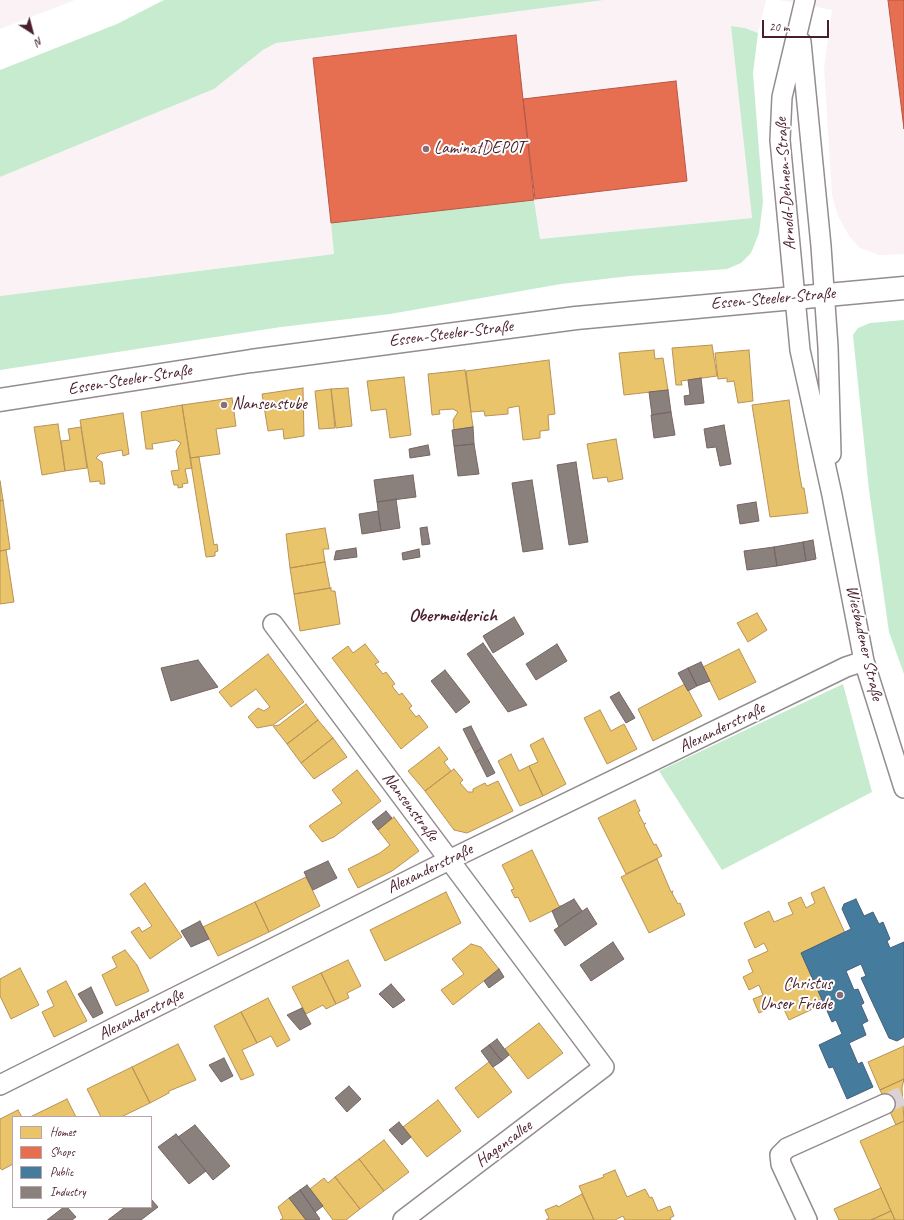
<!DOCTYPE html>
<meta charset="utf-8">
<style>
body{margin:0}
#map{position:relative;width:904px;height:1220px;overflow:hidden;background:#fff;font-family:Caveat,sans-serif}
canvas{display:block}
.legend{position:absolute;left:12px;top:1116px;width:140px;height:92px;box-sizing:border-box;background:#fff;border:1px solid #b7a5aa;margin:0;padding:5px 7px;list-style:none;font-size:12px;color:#4a1f2b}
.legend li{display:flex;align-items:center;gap:8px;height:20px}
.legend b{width:20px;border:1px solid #b7a5aa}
.north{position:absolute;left:12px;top:12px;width:40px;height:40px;-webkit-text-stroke:3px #fff;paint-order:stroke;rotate:144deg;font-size:11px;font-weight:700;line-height:16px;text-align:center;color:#4a1f2b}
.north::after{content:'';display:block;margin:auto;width:14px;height:18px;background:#4a1f2b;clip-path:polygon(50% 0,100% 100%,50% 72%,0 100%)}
.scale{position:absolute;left:762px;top:20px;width:67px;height:18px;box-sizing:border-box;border:2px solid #4a1f2b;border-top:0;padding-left:5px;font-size:12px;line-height:14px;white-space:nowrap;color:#4a1f2b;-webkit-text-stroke:3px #fff;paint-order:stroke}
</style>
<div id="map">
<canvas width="904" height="1220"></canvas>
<ul class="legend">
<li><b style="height:11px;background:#e9c46a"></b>Homes</li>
<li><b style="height:11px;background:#e76f51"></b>Shops</li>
<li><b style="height:11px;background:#457b9d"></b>Public</li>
<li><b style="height:11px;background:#8a817c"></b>Industry</li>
</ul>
<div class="north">N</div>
<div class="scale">20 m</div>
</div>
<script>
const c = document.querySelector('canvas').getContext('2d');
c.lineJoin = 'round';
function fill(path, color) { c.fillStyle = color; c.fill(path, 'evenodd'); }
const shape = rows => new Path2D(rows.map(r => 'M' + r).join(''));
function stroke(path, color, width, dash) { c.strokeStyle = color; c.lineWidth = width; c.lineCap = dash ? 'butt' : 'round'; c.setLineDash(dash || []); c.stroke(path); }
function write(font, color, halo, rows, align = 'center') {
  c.font = font + ' Caveat,sans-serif'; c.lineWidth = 4; c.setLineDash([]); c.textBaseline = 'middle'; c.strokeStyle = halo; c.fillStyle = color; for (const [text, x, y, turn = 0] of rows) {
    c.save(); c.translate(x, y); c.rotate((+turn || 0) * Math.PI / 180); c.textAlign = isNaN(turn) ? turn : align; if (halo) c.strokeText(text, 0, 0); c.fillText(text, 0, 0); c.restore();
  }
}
fill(shape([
 [0,0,75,0,0,29],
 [604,0,766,0,758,33,745,28,731,26,752,218,540,239,534,200,332,223,334,254,0,296,0,177,214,89,263,50,276,43],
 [779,0,904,0,904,254,879,255,860,248,849,236,838,216,832,196,824,68,832,10]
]), '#fbf2f5');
fill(shape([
 [164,0,604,0,276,43,263,50,214,89,0,177,0,70,117,24],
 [731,26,745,28,758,33,753,73,763,202,759,233,751,253,741,263,727,269,630,276,561,284,390,314,281,327,0,370,0,296,334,254,331,223,534,200,540,239,752,218],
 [904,320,904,674,889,632,869,490,853,335,858,328,870,323],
 [843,684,872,792,722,870,659,771]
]), '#c6ebcf');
const homes = shape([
 [712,345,717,376,681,381,682,385,676,385,672,348,712,345],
 [654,350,655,359,663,358,668,390,624,395,619,353,654,350],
 [749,350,753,401,738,403,734,381,727,382,727,378,718,379,715,353,749,350],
 [549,360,555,414,548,415,549,430,540,431,540,438,523,440,519,406,508,408,508,414,485,416,484,411,471,412,466,371,549,360],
 [465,370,473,427,454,430,453,420,458,412,453,409,439,410,440,414,432,415,428,374,465,370],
 [404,377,411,435,390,438,386,409,371,411,367,381,404,377],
 [303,388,304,436,284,439,283,429,268,431,262,394,303,388],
 [348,388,352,426,336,428,331,389,348,388],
 [331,389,335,428,319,429,315,391,331,389],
 [232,398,236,426,216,429,220,454,190,458,182,405,232,398],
 [789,400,799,471,802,488,804,488,808,513,770,517,752,405,789,400],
 [182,405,192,468,185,469,188,483,182,484,183,487,178,488,178,485,174,485,171,471,179,470,176,451,181,443,176,440,152,444,153,449,146,449,141,412,182,405],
 [123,413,129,454,123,456,122,450,100,454,96,458,102,462,105,484,100,484,100,481,90,482,80,420,123,413],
 [58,424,65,471,42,475,34,427,58,424],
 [81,427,87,468,65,471,61,441,70,440,68,429,81,427],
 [616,439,623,479,608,482,607,477,593,479,587,444,616,439],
 [199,457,214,545,217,544,218,551,215,552,215,556,206,557,190,458,199,457],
 [0,481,3,500,0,501,0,481],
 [3,500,10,549,0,551,0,501,3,500],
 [325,528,329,549,323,549,325,562,290,568,286,534,325,528],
 [6,550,14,602,0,604,0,551,6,550],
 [325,562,330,588,294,594,290,568,325,562],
 [331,588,331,591,335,591,340,624,300,631,294,594,331,588],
 [757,613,767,630,748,642,737,623,757,613],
 [365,644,379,662,375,664,383,674,386,672,395,684,392,686,399,695,402,693,412,706,409,708,416,717,419,715,428,727,401,749,332,658,348,646,353,653,365,644],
 [739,649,756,682,719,700,703,667,739,649],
 [268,654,304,702,273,725,257,728,248,717,258,708,264,711,270,707,256,689,231,707,219,692,268,654],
 [685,684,702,716,653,741,638,709,685,684],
 [306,704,318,720,287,744,273,726,279,725,306,704],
 [600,710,611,731,624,724,637,749,607,764,584,718,600,710],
 [318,720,333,738,301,763,287,744,318,720],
 [333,738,347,757,314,779,301,763,333,738],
 [543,738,566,784,543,796,529,766,538,762,530,745,543,738],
 [439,747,448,759,444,762,451,771,425,791,408,771,439,747],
 [511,754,519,771,529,766,543,796,520,806,498,761,511,754],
 [454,769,463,780,460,783,468,792,473,792,473,789,485,783,487,786,498,781,513,811,467,833,454,830,425,791,454,769],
 [357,770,381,801,334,837,322,842,309,826,342,803,332,790,357,770],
 [635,800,640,811,638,812,644,824,646,823,644,825,654,845,656,844,662,856,626,874,598,818,635,800],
 [394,817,419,851,392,871,358,888,348,869,380,853,390,845,378,830,394,817],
 [532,850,559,906,562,906,530,922,518,897,515,898,511,890,514,889,502,865,532,850],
 [657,859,671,892,673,891,672,893,678,904,680,903,685,915,649,933,621,877,657,859],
 [306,877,320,906,269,932,255,902,306,877],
 [145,883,182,937,150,959,131,932,139,927,142,932,152,926,130,894,145,883],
 [824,887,845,933,801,953,822,999,815,1003,817,1007,789,1020,781,1003,759,1013,753,999,763,995,759,985,749,990,743,977,753,972,748,960,768,951,764,943,755,948,744,923,769,911,774,922,793,914,788,903,801,897,806,908,815,903,811,893,824,887],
 [446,892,461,923,385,961,370,930,446,892],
 [255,902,269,932,218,956,203,927,255,902],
 [471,944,481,947,499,969,453,1005,441,990,464,974,452,959,471,944],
 [125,950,137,965,149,991,116,1006,102,975,117,967,112,957,125,950],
 [348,960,361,986,347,993,349,998,336,1004,321,973,348,960],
 [20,968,39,1005,11,1019,0,996,0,979,20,968],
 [321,973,336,1004,326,1009,323,1005,306,1014,292,987,321,973],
 [66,981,87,1021,54,1037,42,1012,54,1006,47,991,66,981],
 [268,998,290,1040,277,1047,271,1036,257,1043,241,1012,268,998],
 [241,1012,257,1043,242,1050,254,1075,241,1080,214,1026,241,1012],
 [539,1023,563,1053,528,1079,505,1049,539,1023],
 [178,1044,196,1080,169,1091,169,1093,150,1103,132,1067,178,1044],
 [904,1046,904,1079,880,1090,868,1062,904,1046],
 [489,1062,512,1092,478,1118,455,1088,489,1062],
 [132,1067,150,1103,121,1117,101,1117,87,1089,132,1067],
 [904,1079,902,1088,904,1121,896,1125,880,1090,904,1079],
 [67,1099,76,1117,30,1117,67,1099],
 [438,1100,461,1131,427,1157,403,1127,438,1100],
 [18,1110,22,1117,13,1117,13,1164,2,1170,0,1168,0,1119,18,1110],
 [904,1121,904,1220,895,1220,860,1141,904,1121],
 [384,1140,409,1172,384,1191,359,1159,384,1140],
 [359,1159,384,1191,360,1209,335,1177,359,1159],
 [615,1170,627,1197,645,1189,650,1198,652,1197,658,1211,670,1206,674,1216,670,1218,671,1220,625,1220,623,1216,615,1220,594,1220,579,1186,604,1177,603,1175,615,1170],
 [335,1177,360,1209,346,1220,333,1220,310,1189,324,1178,328,1183,335,1177],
 [881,1188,891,1211,871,1220,839,1220,834,1209,881,1188],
 [582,1194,594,1220,546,1220,549,1218,545,1210,557,1205,558,1207,582,1194],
 [289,1198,306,1220,280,1220,283,1218,278,1207,289,1198],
 [891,1211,895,1220,871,1220,891,1211]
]);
fill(homes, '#e9c46a');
stroke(homes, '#b99257', 1);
const shops = shape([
 [888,0,904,0,904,129,888,0],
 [516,35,534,200,331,223,313,58,516,35],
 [676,81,687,181,535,199,523,99,676,81]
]);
fill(shops, '#e76f51');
stroke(shops, '#b85746', 1);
const public = shape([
 [856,899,864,916,873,912,879,924,883,922,890,939,887,941,890,948,904,942,904,1037,897,1041,889,1038,861,978,866,976,861,964,846,971,854,990,858,989,864,1003,861,1005,868,1021,862,1024,866,1035,849,1043,858,1064,862,1062,873,1087,847,1099,833,1067,829,1068,819,1045,842,1034,836,1020,832,1022,801,953,851,929,842,909,844,904,856,899]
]);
fill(public, '#457b9d');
stroke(public, '#465f7b', 1);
const industry = shape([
 [701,378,704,403,685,405,684,396,690,395,688,380,701,378],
 [668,390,671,412,652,415,649,392,668,390],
 [671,412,675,435,654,438,651,415,671,412],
 [724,425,731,464,720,466,716,447,707,448,704,429,724,425],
 [473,427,474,444,454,446,452,430,473,427],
 [474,444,479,474,458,476,454,446,474,444],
 [428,445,430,455,410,458,409,449,428,445],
 [576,462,588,542,569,545,557,465,576,462],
 [413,475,416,497,377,502,374,480,413,475],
 [532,480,543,549,523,552,512,483,532,480],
 [396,499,400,528,381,531,377,502,396,499],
 [756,502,759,521,740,524,737,505,756,502],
 [378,511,381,531,362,534,359,514,378,511],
 [427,527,430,544,422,545,420,528,427,527],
 [813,540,816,559,806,561,803,542,813,540],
 [803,542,806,561,777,566,774,547,803,542],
 [774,547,777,566,747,570,744,551,774,547],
 [356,548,357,557,334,560,336,551,356,548],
 [419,549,420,557,403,560,402,553,419,549],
 [514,617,524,634,493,653,483,636,514,617],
 [483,643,527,705,508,712,467,654,483,643],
 [557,644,567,661,536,680,526,664,557,644],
 [198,660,218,687,171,701,161,668,198,660],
 [701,662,710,681,697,686,688,668,701,662],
 [688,668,697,686,688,691,678,673,688,668],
 [445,670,470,702,456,713,431,681,445,670],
 [619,692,635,718,626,723,610,697,619,692],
 [471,726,482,748,475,753,463,729,471,726],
 [482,748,495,773,487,777,475,753,482,748],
 [386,811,392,818,378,830,372,822,386,811],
 [328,861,337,878,313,890,304,872,328,861],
 [574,899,582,911,559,927,552,911,574,899],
 [587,908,597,924,565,946,554,930,587,908],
 [200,921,209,939,191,947,181,931,200,921],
 [613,942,624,959,591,981,580,965,613,942],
 [499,969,504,977,489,988,484,981,499,969],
 [391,984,405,1000,393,1008,379,994,391,984],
 [91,987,103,1013,93,1018,78,994,91,987],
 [302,1008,311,1024,300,1030,287,1015,302,1008],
 [497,1039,509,1055,502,1061,489,1045,497,1039],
 [489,1045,502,1061,493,1067,481,1051,489,1045],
 [224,1058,233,1076,221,1082,209,1065,224,1058],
 [349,1086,361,1099,347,1112,335,1098,349,1086],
 [399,1122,411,1137,402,1145,389,1130,399,1122],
 [195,1125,230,1166,213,1180,178,1137,195,1125],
 [176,1134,206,1171,189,1184,158,1147,176,1134],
 [307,1185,323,1206,315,1212,300,1190,307,1185],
 [300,1190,320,1219,318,1220,306,1220,289,1198,300,1190],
 [151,1199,158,1207,141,1220,108,1220,125,1207,151,1207,151,1199],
 [64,1207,67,1207,76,1217,72,1220,47,1220,64,1207]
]);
fill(industry, '#8a817c');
stroke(industry, '#776464', 1);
stroke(shape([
 [885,1104,904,1095]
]), '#dbd2d5', 19, [19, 10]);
const minor = shape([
 [805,0,782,97,780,140,800,350,832,495,864,661,904,788],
 [801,42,821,246,828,347,831,454],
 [273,624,604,1067,403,1220],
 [0,1085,449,860,846,667,864,661],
 [807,1220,781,1164,780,1155,787,1148,885,1104]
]);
const secondary = shape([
 [0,400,251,361,576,318,904,288]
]);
stroke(minor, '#948c8e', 22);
stroke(secondary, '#948c8e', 25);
stroke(minor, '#fff', 19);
stroke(secondary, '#fff', 22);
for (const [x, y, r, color] of [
 [426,149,4,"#896d75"],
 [224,405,4,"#896d75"],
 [840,995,4,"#896d75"]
]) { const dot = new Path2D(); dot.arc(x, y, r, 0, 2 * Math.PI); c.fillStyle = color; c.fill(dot); stroke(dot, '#fff', 1.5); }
write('17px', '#4a1f2b', '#fff', [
 ["LaminatDEPOT",434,149],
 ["Nansenstube",232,405],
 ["Christus",832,985,"right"],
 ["Unser Friede",832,1005,"right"]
], 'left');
write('17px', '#4a1f2b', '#fff', [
 ["Arnold-Dehnen-Straße",786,184,-94],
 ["Essen-Steeler-Straße",773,299,-5],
 ["Essen-Steeler-Straße",451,334,-7],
 ["Essen-Steeler-Straße",130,380,-9],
 ["Wiesbadener Straße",864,643,77],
 ["Alexanderstraße",722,728,-26],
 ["Nansenstraße",410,807,53],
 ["Alexanderstraße",430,869,-26],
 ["Alexanderstraße",141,1015,-27],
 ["Hagensallee",504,1144,-37]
]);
write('bold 18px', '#4a1f2b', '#fff', [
 ["Obermeiderich",453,616]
]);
</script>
